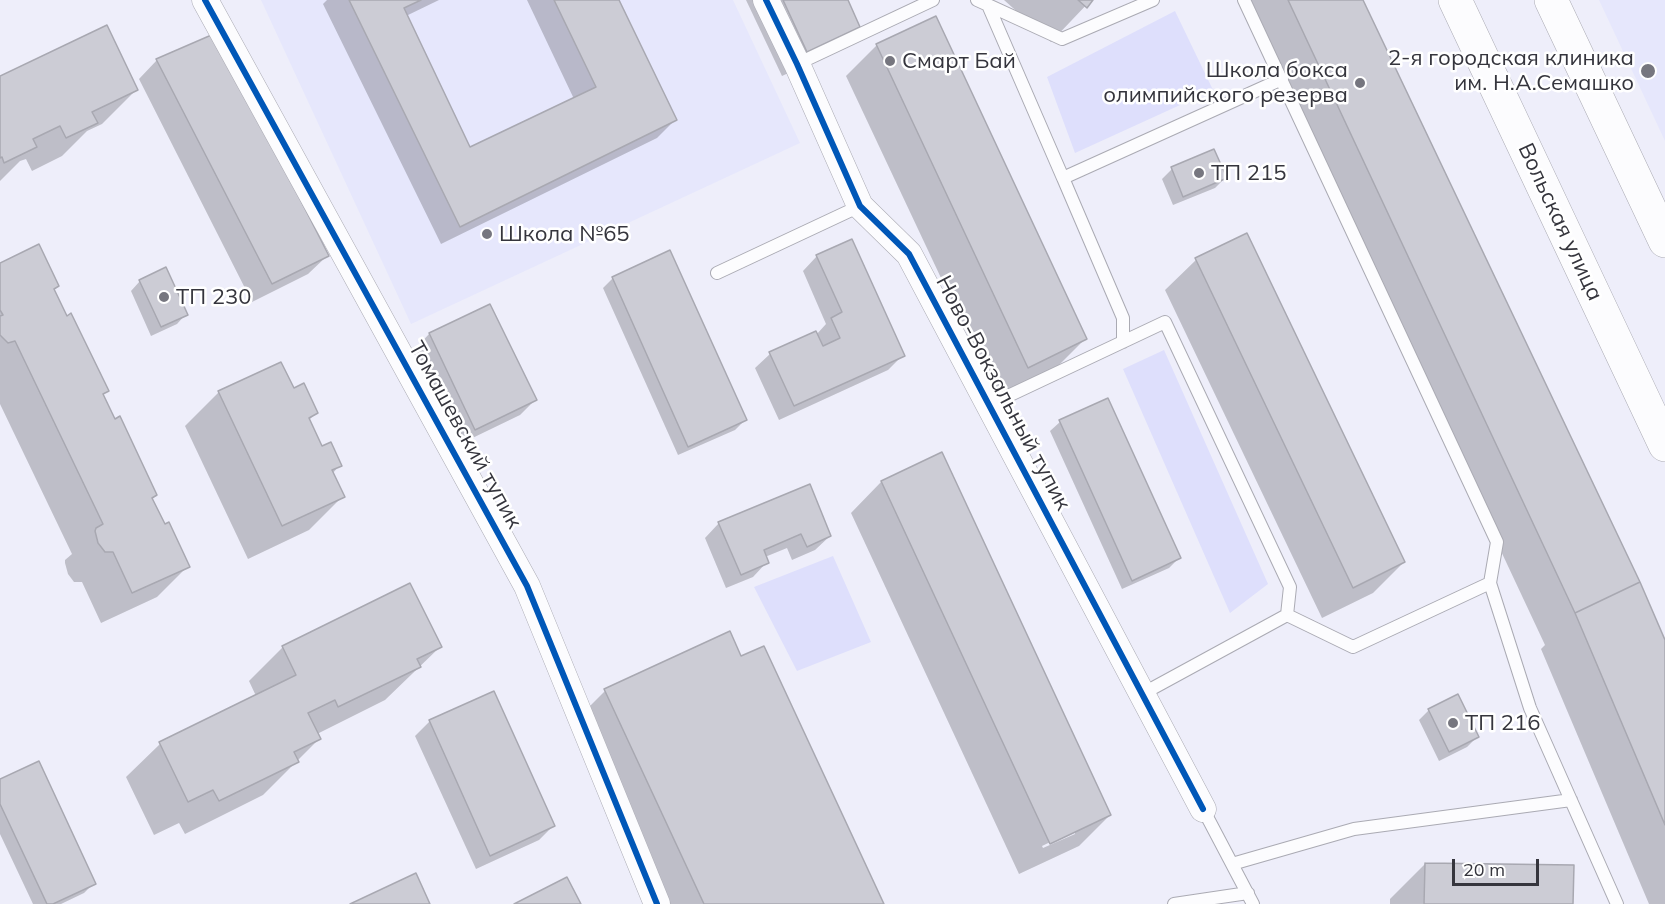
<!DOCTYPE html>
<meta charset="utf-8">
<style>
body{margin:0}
#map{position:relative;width:1665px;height:904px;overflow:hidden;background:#eeeefa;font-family:Mulish,sans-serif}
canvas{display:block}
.scale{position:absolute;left:1452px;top:859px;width:87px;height:27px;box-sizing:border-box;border:3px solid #35353d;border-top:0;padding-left:8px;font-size:18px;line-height:21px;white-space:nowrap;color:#35353d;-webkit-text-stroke:4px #fff;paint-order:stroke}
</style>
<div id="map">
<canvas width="1665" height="904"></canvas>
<div class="scale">20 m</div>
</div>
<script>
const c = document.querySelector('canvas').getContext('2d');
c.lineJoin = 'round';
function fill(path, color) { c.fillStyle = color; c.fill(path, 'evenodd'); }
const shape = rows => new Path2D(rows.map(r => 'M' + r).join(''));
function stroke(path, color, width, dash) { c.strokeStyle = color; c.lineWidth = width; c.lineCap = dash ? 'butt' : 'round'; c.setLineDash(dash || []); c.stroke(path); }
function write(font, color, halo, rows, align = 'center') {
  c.font = font + ' Mulish,sans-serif'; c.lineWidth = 5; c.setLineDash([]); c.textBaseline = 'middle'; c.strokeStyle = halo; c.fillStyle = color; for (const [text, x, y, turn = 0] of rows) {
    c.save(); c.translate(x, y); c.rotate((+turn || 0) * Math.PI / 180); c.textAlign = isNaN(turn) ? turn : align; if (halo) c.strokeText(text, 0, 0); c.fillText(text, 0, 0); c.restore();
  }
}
fill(shape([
 [261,0,733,0,800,143,411,324],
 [1599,0,1665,0,1665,141]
]), '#e6e7fc');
fill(shape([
 [1175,11,1213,90,1075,153,1047,77],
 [1164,350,1268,584,1230,613,1123,369],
 [833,556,871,642,797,671,754,587]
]), '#dedffc');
fill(shape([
 [327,0,439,0,406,16,469,149,574,99,527,0,617,0,675,120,657,138,441,244,323,4],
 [746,0,846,0,859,26,833,52,782,76],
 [1004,0,1091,0,1051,42],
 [1239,0,1361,0,1665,643,1665,904,1649,904,1541,649,1545,645,1244,3],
 [877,45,1085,339,1054,370,997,397,846,76],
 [157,60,327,256,308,274,252,302,139,79],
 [0,78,136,90,102,124,87,131,62,156,32,171,26,159,20,161,0,181],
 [1213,151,1225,178,1215,188,1173,205,1162,179,1172,169],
 [1247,235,1404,562,1373,593,1322,618,1165,290,1196,260],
 [817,256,903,355,888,370,779,420,755,368,770,354,816,335,826,324,803,271],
 [0,265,57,286,53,290,107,391,102,396,155,495,151,499,188,566,157,597,101,623,82,582,74,582,68,574,65,563,65,560,72,554,0,404],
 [613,278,745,420,735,430,678,455,603,288],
 [140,281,186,314,177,324,151,336,131,291],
 [490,306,535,400,520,415,460,444,415,349,429,334],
 [293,390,316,413,308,421,321,448,340,465,332,474,343,496,309,530,248,559,185,426,219,392],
 [1060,422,1179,558,1169,568,1122,589,1050,431],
 [881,482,1110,815,1079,846,1019,874,851,513],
 [1075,830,1075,834,1043,848,1042,846],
 [719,523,830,536,815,550,792,560,787,548,765,557,767,562,753,577,726,588,705,538],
 [283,647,440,647,385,700,317,734,319,739,263,795,185,834,179,823,154,835,126,777,160,744,256,696,249,681],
 [740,658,882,904,667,904,580,716,605,691],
 [1429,710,1477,737,1467,747,1439,761,1419,720],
 [430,721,553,826,539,840,476,869,415,736],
 [0,781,94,883,84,893,61,904,33,904,0,834],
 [1425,864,1572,904,1390,904,1390,899]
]), '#0003');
const building = shape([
 [349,0,421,0,404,8,470,147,596,87,554,0,619,0,677,120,460,227,349,0],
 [783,0,848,0,860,27,807,52,783,0],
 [1078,0,1093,0,1087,8,1078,0],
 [1288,0,1363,0,1640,582,1575,613,1288,0],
 [936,16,1087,339,1028,368,876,44,936,16],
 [107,25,138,90,92,112,98,123,66,138,60,126,33,139,37,147,4,163,2,157,0,158,0,76,107,25],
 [216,33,329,256,272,284,156,59,216,33],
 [1214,149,1227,178,1183,197,1171,167,1214,149],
 [1247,233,1405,562,1353,588,1195,258,1247,233],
 [852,239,905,356,794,406,769,352,816,331,823,346,840,338,831,318,842,312,816,255,852,239],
 [39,244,59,286,54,289,67,316,71,313,109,391,103,394,115,419,120,416,157,495,152,498,165,524,169,522,190,567,132,593,113,552,105,552,98,543,95,531,96,528,103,524,15,341,8,343,0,335,0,316,3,315,0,310,0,263,39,244],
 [670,250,747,420,688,447,612,277,670,250],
 [166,267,188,315,161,327,139,280,166,267],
 [490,304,537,400,475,430,429,333,490,304],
 [281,362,294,388,304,383,318,413,309,418,322,446,331,442,342,466,332,470,345,497,282,526,218,391,281,362],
 [1108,398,1181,558,1132,581,1059,420,1108,398],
 [942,452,1111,815,1050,844,881,481,942,452],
 [810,484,831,536,807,547,801,534,764,550,769,563,741,575,718,522,810,484],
 [1640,582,1665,640,1665,825,1575,613,1640,582],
 [410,583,442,647,417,659,421,667,338,707,335,700,308,713,321,739,294,752,299,762,219,801,213,790,188,802,159,742,296,675,282,646,410,583],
 [730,631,741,656,764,646,884,904,704,904,604,689,730,631],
 [494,691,555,826,490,856,429,720,494,691],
 [1458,694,1479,737,1449,752,1428,709,1458,694],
 [39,761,96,884,53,904,47,904,0,804,0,779,39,761],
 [1425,863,1574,865,1573,904,1424,904,1425,863],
 [416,873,430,904,350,904,416,873],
 [567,877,581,904,514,904,567,877]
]);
fill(building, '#ccccd5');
stroke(building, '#a8a8b1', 1.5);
const service = shape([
 [977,0,988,5,1063,178],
 [1244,0,1497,542,1490,583,1530,708,1617,904],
 [988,5,1062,39,1153,0],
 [797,64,933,0],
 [717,273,860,206],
 [1123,342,1123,318,1063,178,1282,79],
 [989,405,1165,322,1290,587,1287,615],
 [1142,694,1287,615,1353,647,1490,583],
 [1203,809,1253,904],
 [1232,864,1354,829,1571,800],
 [1174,904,1248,893]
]);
const minor = shape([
 [205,0,527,586,657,904],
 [766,0,797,64,860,206,909,254,1203,809]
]);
const secondary = shape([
 [1455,0,1665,445],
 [1551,0,1665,241]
]);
stroke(service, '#aaaab3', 14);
stroke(minor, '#aaaab3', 27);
stroke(secondary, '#aaaab3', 34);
stroke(service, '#fcfcfe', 12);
stroke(minor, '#fcfcfe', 26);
stroke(secondary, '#fcfcfe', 33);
stroke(shape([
 [205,0,527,586,657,904],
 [766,0,797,64,860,206,909,254,1203,809]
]), '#0057b8', 6);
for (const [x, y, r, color] of [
 [890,61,6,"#76767f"],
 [1648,71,8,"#76767f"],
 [1360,83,6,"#76767f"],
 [1199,173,6,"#76767f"],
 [487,234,6,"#76767f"],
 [164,297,6,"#76767f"],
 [1453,723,6,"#76767f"]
]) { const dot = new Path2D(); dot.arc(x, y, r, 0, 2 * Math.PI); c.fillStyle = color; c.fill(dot); stroke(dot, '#fff', 2); }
write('22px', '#35353d', '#fff', [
 ["2-я городская клиника",1634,58,"right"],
 ["им. Н.А.Семашко",1634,83,"right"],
 ["Смарт Бай",902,61],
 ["Школа бокса",1348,70,"right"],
 ["олимпийского резерва",1348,95,"right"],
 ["ТП 215",1211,173],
 ["Школа №65",499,234],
 ["ТП 230",176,297],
 ["ТП 216",1465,723]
], 'left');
write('22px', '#35353d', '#fff', [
 ["Вольская улица",1560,222,65],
 ["Ново-Вокзальный тупик",1003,393,62],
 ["Томашевский тупик",465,435,61]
]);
</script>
